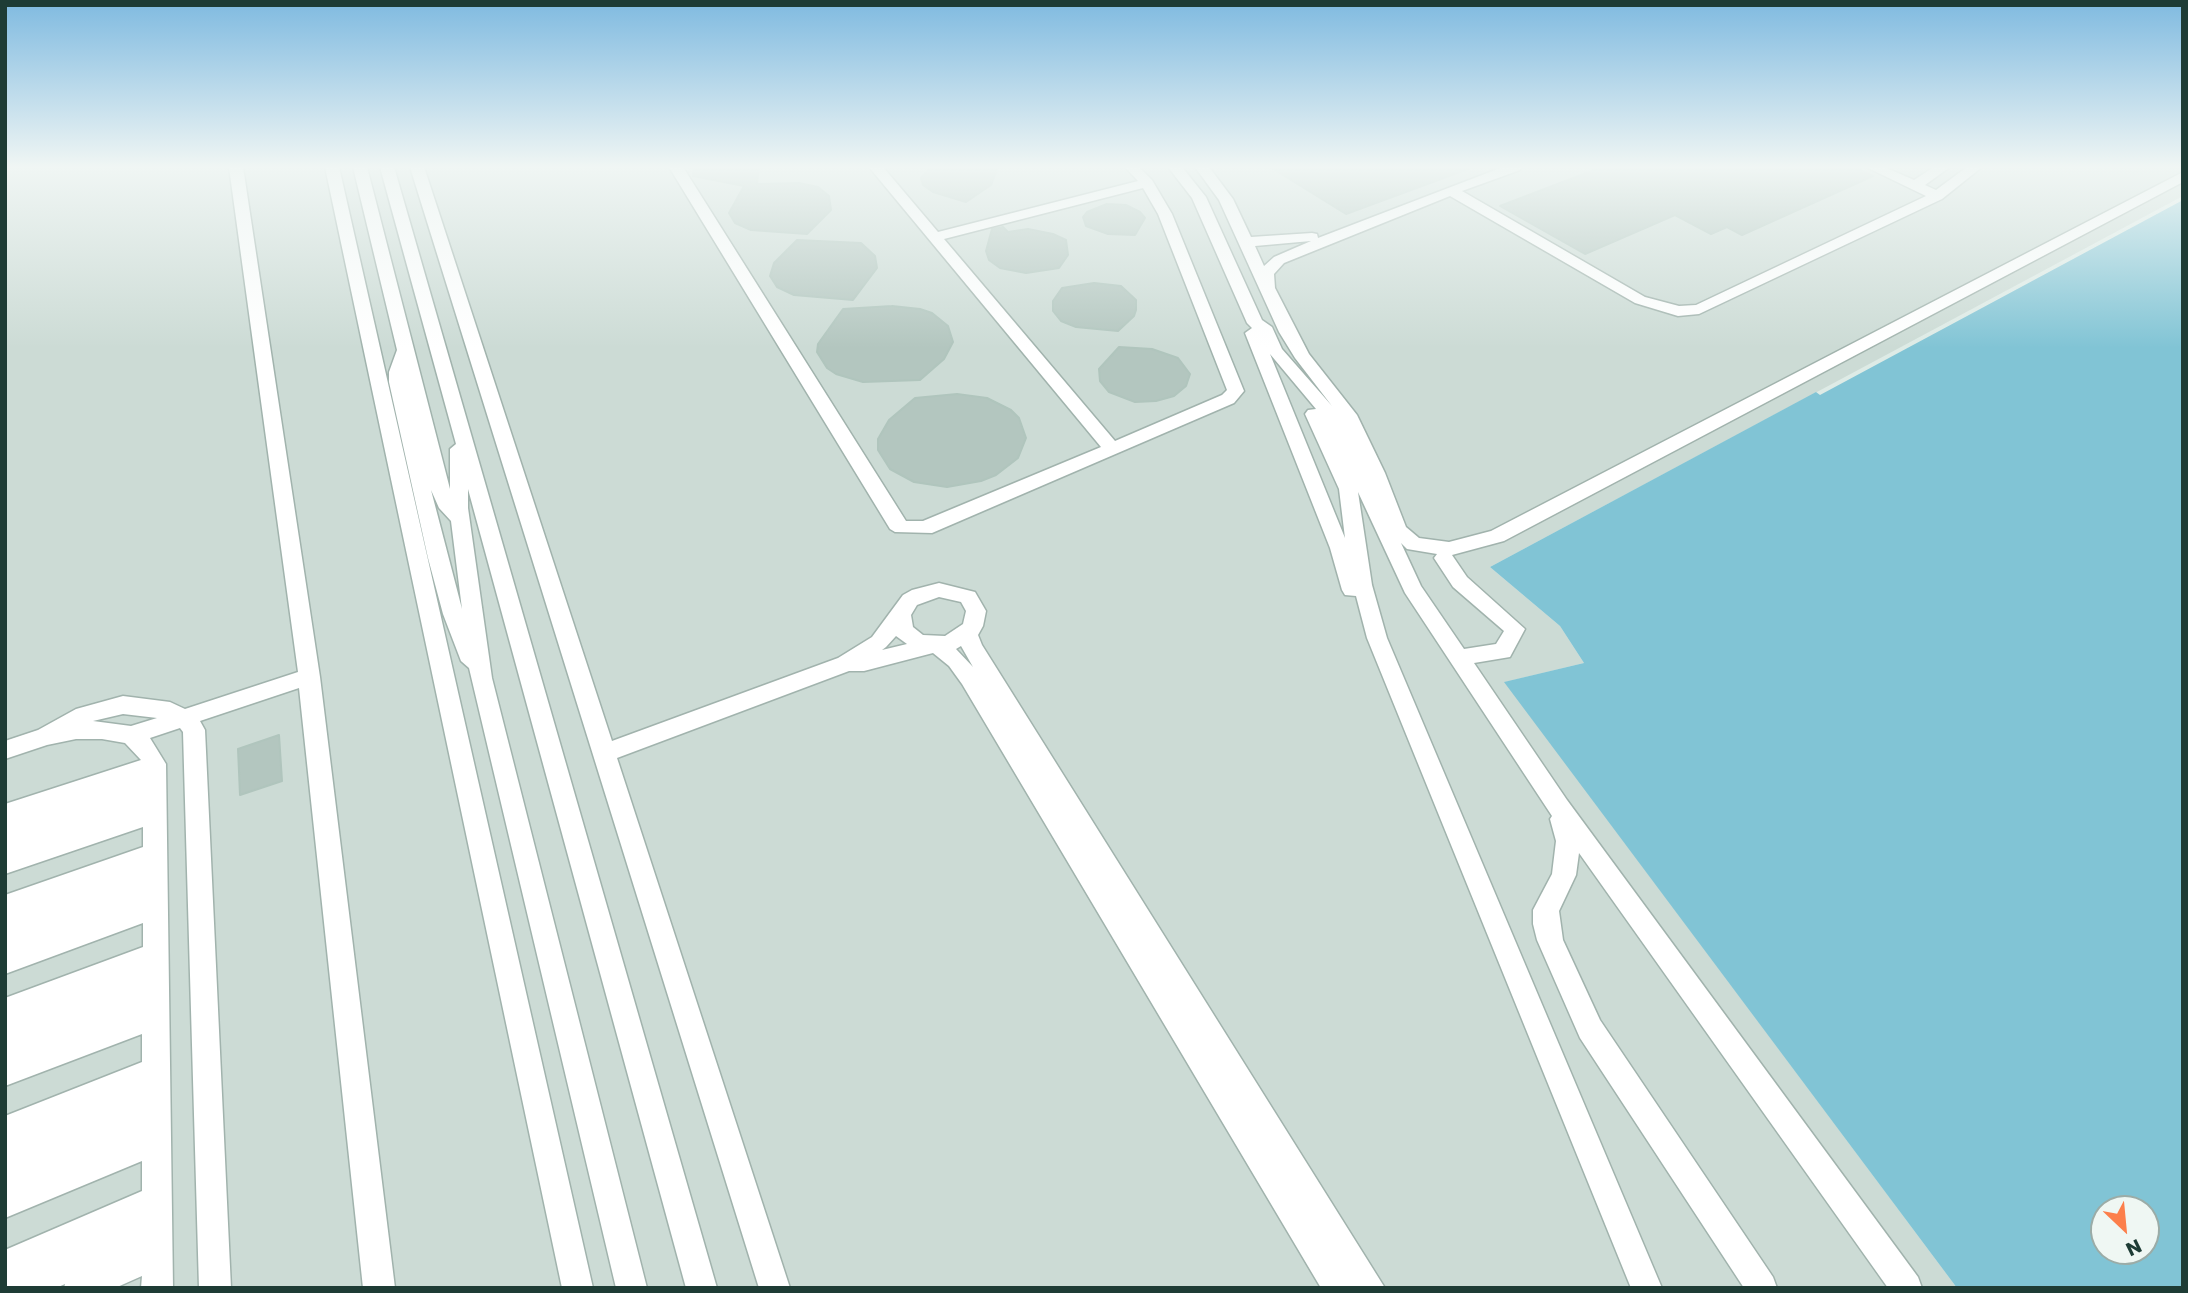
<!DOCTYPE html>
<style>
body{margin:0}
#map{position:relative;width:2188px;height:1293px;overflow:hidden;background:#deebe6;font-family:Poppins,sans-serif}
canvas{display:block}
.frame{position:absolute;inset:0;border:7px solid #1e3c35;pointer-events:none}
.north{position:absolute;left:2090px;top:1195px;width:70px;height:70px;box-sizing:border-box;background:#eff7f3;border:2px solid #9baca7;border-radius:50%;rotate:154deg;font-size:19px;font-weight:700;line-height:28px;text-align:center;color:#1e3c35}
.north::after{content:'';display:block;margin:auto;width:24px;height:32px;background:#fc7f4b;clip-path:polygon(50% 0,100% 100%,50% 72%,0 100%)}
</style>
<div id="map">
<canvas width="2188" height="1293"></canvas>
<div class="frame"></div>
<div class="north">N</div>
</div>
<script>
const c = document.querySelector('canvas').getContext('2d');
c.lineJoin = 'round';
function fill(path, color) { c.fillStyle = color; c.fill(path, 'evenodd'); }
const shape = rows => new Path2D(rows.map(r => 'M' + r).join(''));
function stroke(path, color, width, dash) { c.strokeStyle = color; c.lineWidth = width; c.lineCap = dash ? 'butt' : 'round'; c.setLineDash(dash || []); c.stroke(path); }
fill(shape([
 [5,167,2183,167,2183,196,1490,567,1560,626,1584,663,1505,682,1957,1288,5,1288]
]), '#ccdbd5');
fill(shape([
 [2183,200,2183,1288,1957,1288,1504,682,1584,663,1560,626,1490,567,1816,392,1820,395],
 [2104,1209,2146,1209,2146,1251,2104,1251]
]), '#81c4d5');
const building = shape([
 [694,167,759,167,757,184,799,183,818,187,829,196,831,210,807,234,751,230,735,223,729,213,744,186,693,176,694,167],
 [931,167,998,167,991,185,966,202,933,192,923,185,921,178,931,167],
 [1270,167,1467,167,1468,169,1346,214,1270,167],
 [1602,167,1853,167,1873,176,1742,235,1727,227,1711,234,1675,215,1585,254,1500,206,1602,167],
 [1107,204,1126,205,1140,212,1145,218,1135,235,1108,234,1086,226,1083,217,1087,212,1107,204],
 [1003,227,1008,232,1028,229,1053,234,1066,240,1068,255,1059,268,1026,273,1000,268,989,260,986,251,992,229,1003,227],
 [797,240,861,243,875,256,877,268,853,300,794,295,777,287,770,276,774,263,797,240],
 [1094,283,1121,286,1136,300,1136,310,1134,316,1118,331,1076,327,1061,321,1053,311,1053,301,1062,288,1094,283],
 [892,306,920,309,932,313,948,326,953,342,944,359,920,380,863,382,836,374,827,368,817,352,818,344,843,309,892,306],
 [1119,347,1152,349,1178,358,1190,374,1186,386,1174,396,1156,401,1135,402,1109,392,1100,381,1099,369,1119,347],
 [957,394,987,398,1011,410,1019,418,1026,438,1018,458,996,475,981,481,947,487,914,482,890,469,878,450,878,439,889,420,915,398,957,394],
 [279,735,282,781,240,795,238,749,279,735]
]);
fill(building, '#b3c6bf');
stroke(building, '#b0c5bd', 2);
const minor = shape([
 [229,167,243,167,320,677,395,1288,363,1288,299,688,200,721,205,730,231,1288,199,1288,183,732,180,728,150,738,166,764,173,1288,141,1288,142,1276,115,1288,64,1288,65,1284,56,1288,5,1288,5,1250,142,1191,142,1161,5,1218,5,1116,142,1062,142,1034,5,1086,5,998,143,947,143,923,5,974,5,895,143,847,143,827,5,874,5,804,141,760,125,743,102,739,76,739,47,745,5,759,5,741,38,730,76,709,123,696,170,702,185,709,298,672,229,167],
 [123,714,157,718,131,726,93,721,123,714],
 [325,167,339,167,593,1288,562,1288,325,167],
 [353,167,367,167,450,489,450,449,456,444,380,167,394,167,717,1288,686,1288,468,489,468,508,492,678,647,1288,616,1288,469,668,461,661,443,614,428,558,389,382,389,372,397,350,353,167],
 [431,490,439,508,451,521,462,609,431,490],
 [410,167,424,167,612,741,838,658,872,637,903,595,912,590,939,583,975,592,986,611,983,626,978,635,982,645,1385,1288,1321,1288,962,684,949,666,933,653,864,671,849,671,617,758,790,1288,759,1288,410,167],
 [939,597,961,602,966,611,963,624,945,636,923,635,913,627,911,615,917,605,939,597],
 [896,636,907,644,882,650,886,647,896,636],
 [961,646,973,667,956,649,961,646],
 [669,167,683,167,906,521,923,521,1101,447,869,167,883,167,938,232,1138,181,1125,167,1139,167,1152,180,1172,214,1244,391,1234,403,932,533,895,532,890,529,669,167],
 [1143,188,1158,214,1227,390,1222,395,1115,441,944,239,1143,188],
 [1168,167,1182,167,1206,197,1262,320,1272,327,1282,349,1332,406,1295,358,1279,332,1219,200,1195,167,1209,167,1233,199,1251,237,1312,233,1317,234,1318,238,1503,167,1522,167,1520,170,1462,191,1645,297,1679,306,1696,305,1926,196,1866,167,1884,167,1914,180,1934,167,1950,167,1925,185,1936,190,1967,167,1982,167,1942,199,1699,314,1678,316,1635,303,1450,196,1284,263,1274,274,1275,288,1309,354,1357,415,1385,473,1406,527,1419,538,1449,542,1491,531,2183,172,2183,182,1504,541,1452,555,1467,577,1525,629,1510,657,1474,663,1567,800,1918,1277,1922,1288,1888,1288,1579,853,1576,875,1559,911,1563,940,1600,1020,1773,1277,1777,1288,1744,1288,1580,1038,1537,940,1533,924,1533,910,1552,874,1556,841,1550,819,1552,816,1405,593,1358,492,1372,585,1387,638,1662,1288,1631,1288,1367,638,1356,596,1345,595,1342,590,1330,548,1245,333,1252,328,1247,323,1192,198,1168,167],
 [1311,241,1274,257,1264,266,1255,246,1311,241],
 [1270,354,1316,409,1308,410,1305,414,1339,489,1345,538,1270,354],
 [1401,543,1407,549,1437,554,1434,558,1453,587,1504,631,1496,644,1464,649,1421,586,1401,543]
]);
stroke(minor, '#a1b3ad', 3);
fill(minor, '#fff');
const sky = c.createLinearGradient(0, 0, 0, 348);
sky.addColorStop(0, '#7fbae0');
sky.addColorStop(0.48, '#f0f6f4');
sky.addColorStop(1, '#f0f6f400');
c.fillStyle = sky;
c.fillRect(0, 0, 2188, 348);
</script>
